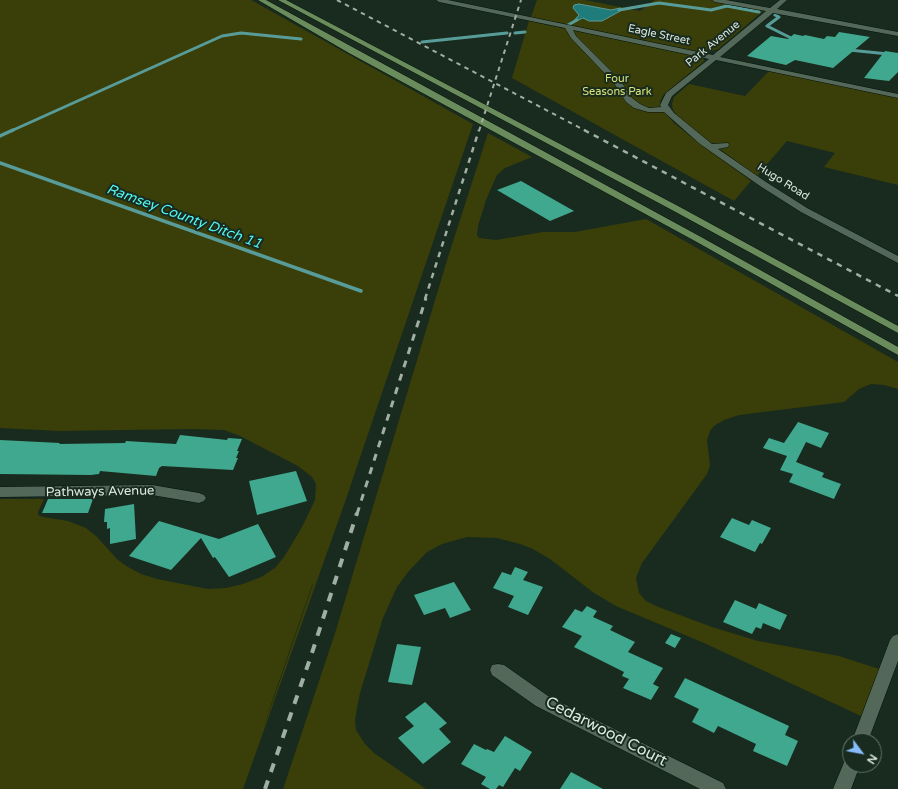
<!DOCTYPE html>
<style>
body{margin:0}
#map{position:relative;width:898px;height:789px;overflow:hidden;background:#182b1e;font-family:"Varela Round",sans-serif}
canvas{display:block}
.north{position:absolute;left:842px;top:733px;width:40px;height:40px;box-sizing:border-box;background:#182b1e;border:1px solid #66766b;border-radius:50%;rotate:122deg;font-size:11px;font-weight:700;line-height:16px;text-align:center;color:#dbe7de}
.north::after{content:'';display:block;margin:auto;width:14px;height:18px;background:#87bbfb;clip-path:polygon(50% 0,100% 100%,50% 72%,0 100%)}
</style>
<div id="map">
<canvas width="898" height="789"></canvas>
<div class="north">N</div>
</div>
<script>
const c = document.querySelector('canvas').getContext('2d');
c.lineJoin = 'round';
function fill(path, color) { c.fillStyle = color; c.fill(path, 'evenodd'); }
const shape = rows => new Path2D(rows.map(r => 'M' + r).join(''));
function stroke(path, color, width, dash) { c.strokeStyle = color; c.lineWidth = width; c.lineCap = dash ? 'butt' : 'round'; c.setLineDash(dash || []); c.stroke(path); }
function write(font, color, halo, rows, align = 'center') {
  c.font = font + ' "Varela Round",sans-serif'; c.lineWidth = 4; c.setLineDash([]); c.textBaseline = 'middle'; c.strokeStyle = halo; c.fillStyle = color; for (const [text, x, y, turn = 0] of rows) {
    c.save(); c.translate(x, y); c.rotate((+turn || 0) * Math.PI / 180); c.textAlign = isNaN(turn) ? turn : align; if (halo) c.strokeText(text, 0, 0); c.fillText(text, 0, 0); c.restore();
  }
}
fill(shape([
 [0,0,251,0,473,124,345,502,243,789,0,789,0,499,44,499,38,512,38,515,43,517,68,521,86,528,96,536,118,560,128,567,141,574,157,579,208,589,226,588,243,584,261,577,275,568,284,557,302,527,315,500,316,484,312,477,298,466,240,436,224,430,192,429,60,431,0,428],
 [313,584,274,698,263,728,312,585],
 [537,0,585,0,640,11,655,0,710,0,753,8,763,11,718,49,706,53,531,17],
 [529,21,703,58,704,60,703,62,664,94,660,101,660,107,674,123,695,140,751,181,734,201,512,78],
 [769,71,898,98,898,185,824,167,835,153,787,141,757,176,681,121,673,110,672,104,674,97,689,84,745,96],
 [488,133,532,157,505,168,497,175,486,200,478,226,477,235,479,238,496,240,543,232,575,232,646,219,898,362,898,389,884,385,871,384,859,389,844,402,739,415,724,420,714,426,710,431,707,440,710,465,707,474,642,563,636,578,639,593,646,601,656,606,712,627,758,641,839,656,879,669,861,716,704,643,616,606,594,593,550,559,533,549,520,544,497,538,467,537,442,544,427,552,408,572,397,587,383,618,360,693,357,708,355,720,356,730,365,744,374,753,426,789,283,789,336,630,448,257]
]), '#3a3e08');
const water = shape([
 [579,4,611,10,620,8,624,9,602,21,589,21,583,18,572,23,579,15,573,8,574,5,579,4]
]);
fill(water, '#207c7b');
stroke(water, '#589c99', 1);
stroke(shape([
 [619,10,659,3,711,10,727,6,759,12],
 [775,15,779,17,767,26,795,40],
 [568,25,577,20],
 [515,33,525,32],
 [422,42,507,33],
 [849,50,898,55],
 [11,131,222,36,241,33,301,39]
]), '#589c99', 3);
stroke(shape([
 [0,136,13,130],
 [0,163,361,291]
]), '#589c99', 3.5);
fill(shape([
 [839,32,870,37,833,68,795,60,786,65,747,56,771,36,788,39,794,34,803,36,805,35,824,39,827,36,835,37],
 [885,51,898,53,898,72,889,81,864,78],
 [521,181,574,211,550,221,497,190],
 [798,422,829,433,821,448,806,442,796,462,824,473,822,477,841,484,834,499,789,482,793,474,780,470,787,456,763,448,769,438,784,443],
 [180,435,227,440,228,438,242,439,237,451,239,451,236,458,238,458,233,470,162,466,159,468,156,476,100,471,99,474,91,475,0,474,0,440,60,443,59,444,125,443,126,441,176,444],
 [296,471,307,501,257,515,249,481],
 [48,499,93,499,88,513,42,513],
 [134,504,136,539,110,544,110,528,107,529,107,522,104,522,105,509],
 [732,518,749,525,752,520,771,528,762,544,760,543,755,552,720,537],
 [159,521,219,539,258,524,276,557,229,577,215,557,213,558,201,538,171,570,129,556],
 [515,567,528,572,523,580,543,587,528,615,508,607,514,596,493,588,502,572,511,575],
 [454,582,471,610,450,618,445,608,424,615,414,595],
 [735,600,756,609,759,603,787,615,780,630,763,623,761,629,756,627,752,634,723,622],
 [587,606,597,611,593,617,613,626,610,630,635,642,628,652,663,668,653,684,659,687,651,700,623,688,629,679,622,676,624,672,574,647,582,636,562,627,575,609,582,612],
 [671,634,681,638,675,648,665,643],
 [397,644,421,647,412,685,388,682],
 [685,678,789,726,785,735,798,741,787,766,753,751,756,744,718,726,714,733,692,722,699,709,674,697],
 [425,702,447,723,439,729,451,742,423,764,398,738,414,726,405,717],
 [505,736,532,752,520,771,515,768,503,787,499,785,496,789,490,789,481,784,486,777,461,764,474,744,486,750,487,749,494,752],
 [571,772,603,789,560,789]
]), '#40a88e');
const minor = shape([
 [436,0,448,0,713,55,766,11,715,2,712,0,726,0,770,8,780,0,787,0,777,9,898,32,898,36,773,13,720,57,898,94,898,98,716,60,672,96,668,105,674,113,712,144,728,143,729,145,728,147,718,149,766,182,807,208,898,256,898,263,801,212,760,186,700,144,664,112,648,112,634,108,626,102,614,83,571,38,565,28,439,2,436,0],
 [573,30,709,59,666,93,660,105,661,107,649,108,640,104,632,98,620,80,576,36,573,30],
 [152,485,199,493,204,495,206,498,204,501,199,503,152,495,0,497,0,487,152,485],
 [898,634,898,661,868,741,852,741,890,640,893,636,898,634],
 [498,664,504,665,548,696,723,783,726,789,700,789,536,706,492,675,490,670,492,665,498,664],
 [850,758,850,765,860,765,851,789,833,789,845,760,850,758]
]);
const major = shape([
 [258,0,266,0,701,237,898,347,898,355,695,241,349,53,258,0],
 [278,0,286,0,678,206,898,326,898,333,672,210,278,0]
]);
stroke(minor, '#031308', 1);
stroke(major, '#031308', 1);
fill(minor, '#54685a');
fill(major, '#6a8b5b');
stroke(shape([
 [337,0,586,131],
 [479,131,521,0]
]), '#a0aea4', 2, [4.5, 4.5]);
stroke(shape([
 [584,130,898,296],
 [425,299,479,130]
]), '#a0aea4', 2.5, [5.5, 5.5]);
stroke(shape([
 [357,514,426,298]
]), '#a0aea4', 3, [7, 7]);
stroke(shape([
 [265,789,311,656,357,513]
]), '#a0aea4', 4, [9, 9]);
write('11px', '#dbe7de', '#182b1e', [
 ["Eagle Street",659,35,12],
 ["Park Avenue",713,44,-39],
 ["Hugo Road",783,182,32]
]);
write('11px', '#dae478', '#182b1e', [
 ["Four",617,79],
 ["Seasons Park",617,92]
]);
write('13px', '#dbe7de', '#182b1e', [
 ["Pathways Avenue",100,492,-1]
]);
write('italic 14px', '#52f6f4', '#182b1e', [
 ["Ramsey County Ditch 11",184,217,20]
]);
write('16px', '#dbe7de', '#182b1e', [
 ["Cedarwood Court",606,732,27]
]);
</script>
